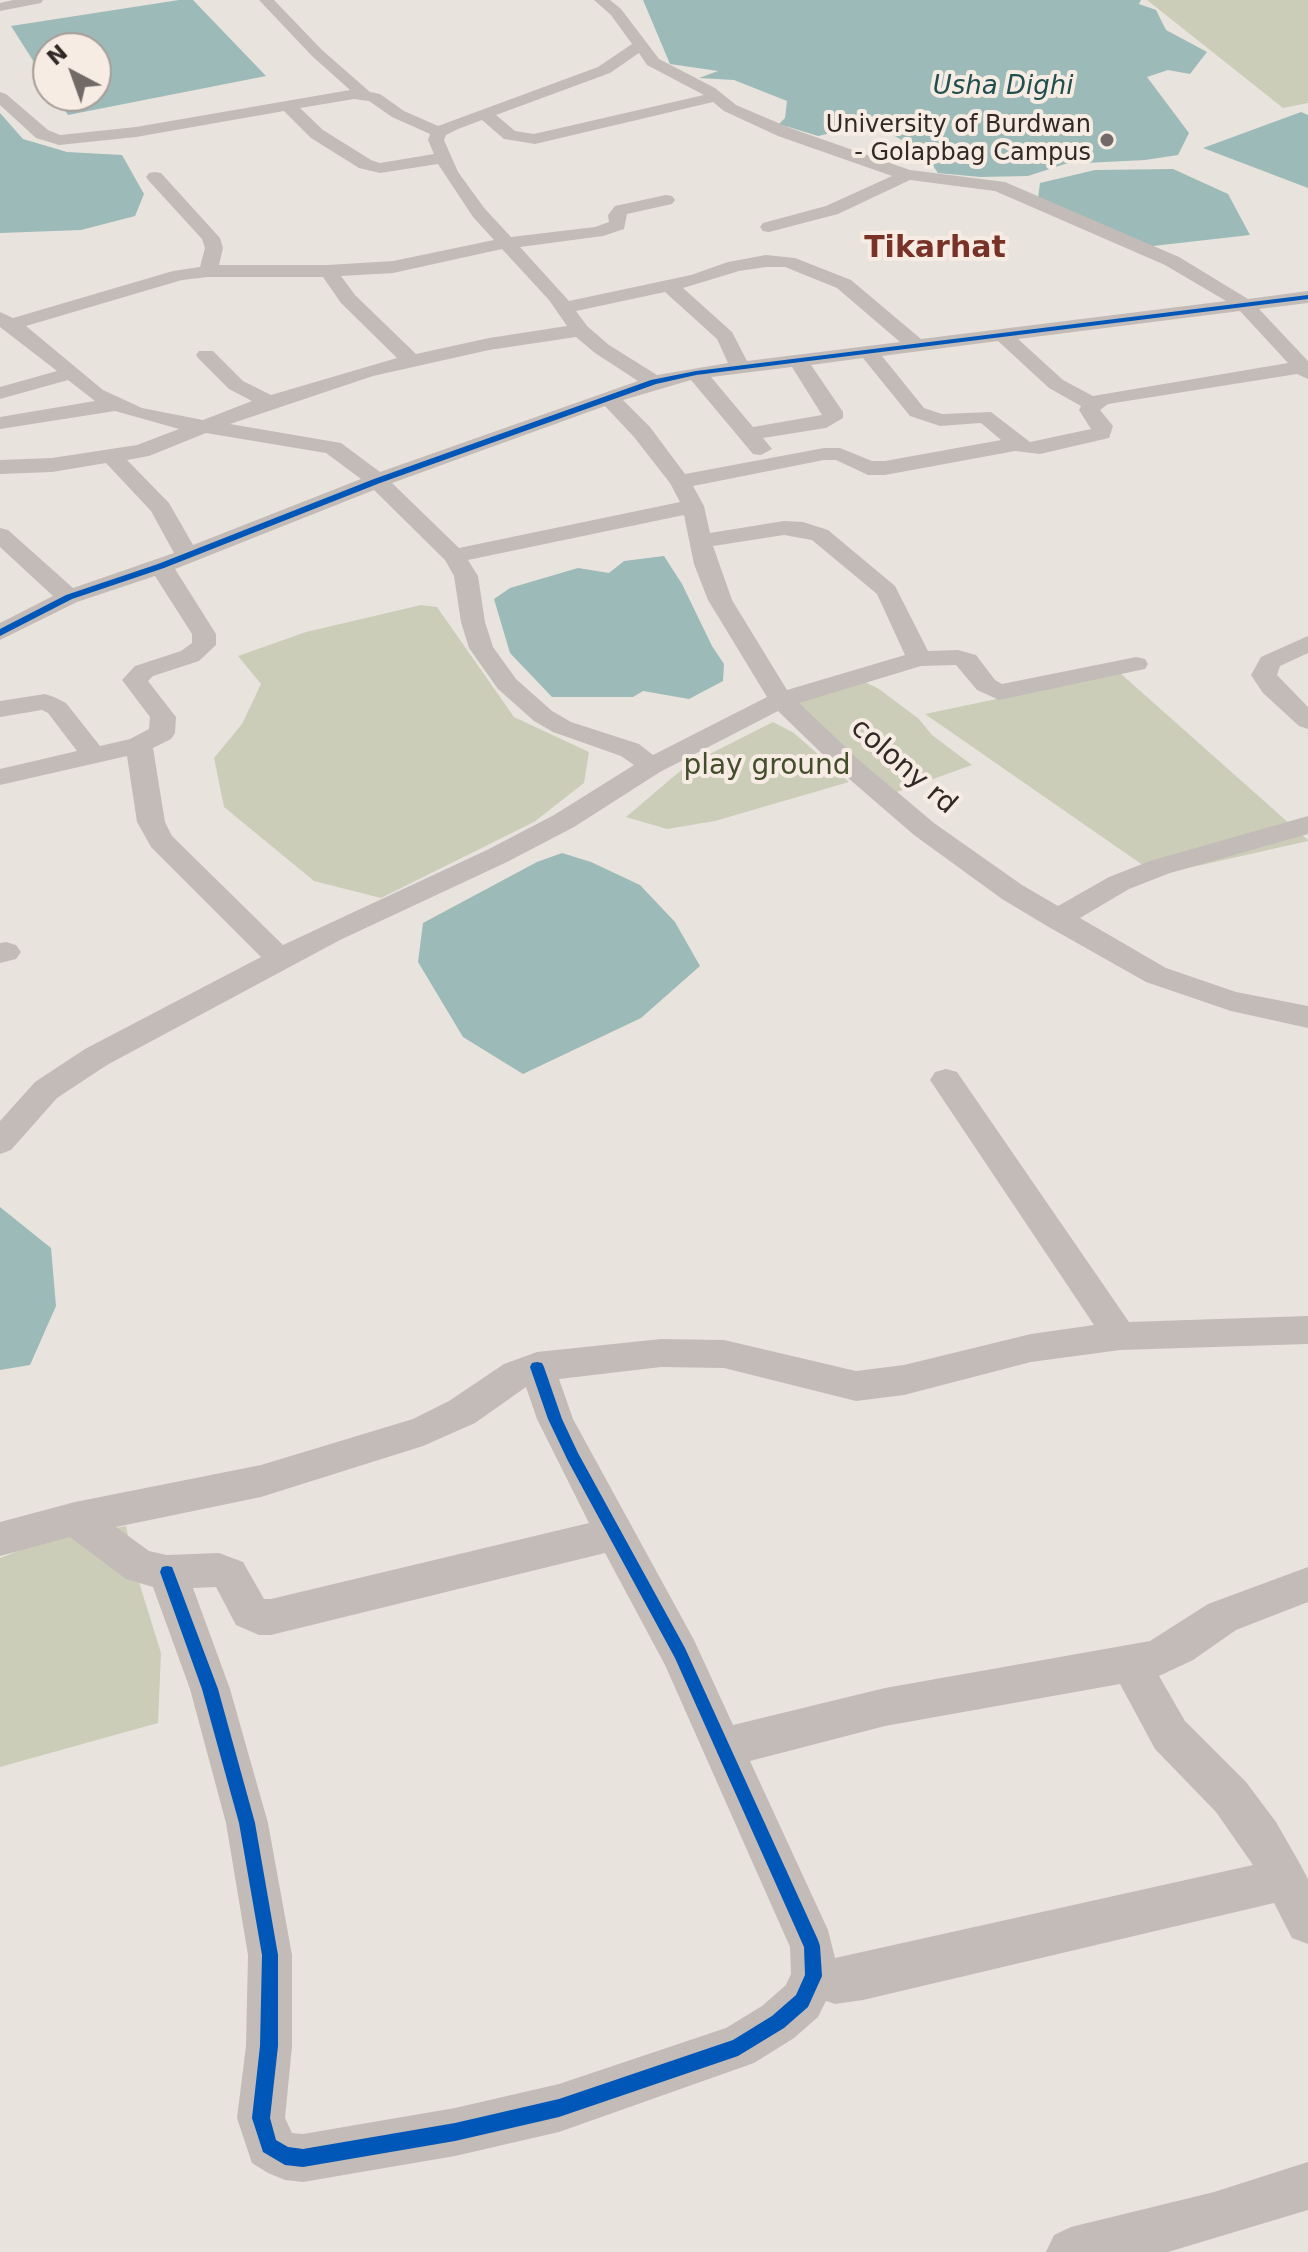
<!DOCTYPE html>
<style>
body{margin:0}
#map{position:relative;width:1308px;height:2252px;overflow:hidden;background:#e9e3de;font-family:"DejaVu Sans",sans-serif}
canvas{display:block}
.north{position:absolute;left:32px;top:32px;width:80px;height:80px;box-sizing:border-box;background:#f7ece4;border:2px solid #a89e98;border-radius:50%;rotate:319deg;font-size:22px;font-weight:700;line-height:32px;text-align:center;color:#322926}
.north::after{content:'';display:block;margin:auto;width:28px;height:36px;background:#726a66;clip-path:polygon(50% 0,100% 100%,50% 72%,0 100%)}
</style>
<div id="map">
<canvas width="1308" height="2252"></canvas>
<div class="north">N</div>
</div>
<script>
const c = document.querySelector('canvas').getContext('2d');
c.lineJoin = 'round';
function fill(path, color) { c.fillStyle = color; c.fill(path, 'evenodd'); }
const shape = rows => new Path2D(rows.map(r => 'M' + r).join(''));
function stroke(path, color, width, dash) { c.strokeStyle = color; c.lineWidth = width; c.lineCap = dash ? 'butt' : 'round'; c.setLineDash(dash || []); c.stroke(path); }
function write(font, color, halo, rows, align = 'center') {
  c.font = font + ' "DejaVu Sans",sans-serif'; c.lineWidth = 8; c.setLineDash([]); c.textBaseline = 'middle'; c.strokeStyle = halo; c.fillStyle = color; for (const [text, x, y, turn = 0] of rows) {
    c.save(); c.translate(x, y); c.rotate((+turn || 0) * Math.PI / 180); c.textAlign = isNaN(turn) ? turn : align; if (halo) c.strokeText(text, 0, 0); c.fillText(text, 0, 0); c.restore();
  }
}
fill(shape([
 [1147,0,1308,0,1308,103,1283,108],
 [421,605,437,607,514,717,589,752,584,783,534,822,381,898,314,881,224,807,214,758,242,724,261,684,238,656,306,632],
 [1120,673,1308,840,1308,841,1157,875,925,714],
 [859,679,879,689,919,719,932,735,972,765,897,792,788,701],
 [773,722,794,733,849,782,715,821,667,829,626,817,686,766],
 [126,1526,134,1566,161,1653,158,1723,0,1767,0,1558,44,1541]
]), '#cccdb9');
fill(shape([
 [179,0,193,0,266,76,68,115,55,96,96,96,96,48,48,48,48,84,11,26],
 [643,0,1141,0,1139,4,1156,10,1166,30,1207,52,1190,74,1168,70,1147,77,1189,133,1178,155,1145,160,1065,164,1028,176,980,177,938,173,925,154,888,132,853,128,818,136,779,124,785,118,787,101,734,80,699,78,718,71,670,64],
 [1301,112,1308,115,1308,188,1203,148],
 [0,113,23,139,67,152,122,155,144,194,135,216,81,230,0,233],
 [1173,169,1228,194,1250,235,1144,247,1038,198,1040,183,1095,170],
 [664,556,682,584,712,646,724,664,723,681,689,699,643,691,633,697,552,697,510,653,494,599,510,588,578,568,609,573,624,561],
 [562,853,591,862,640,885,675,922,700,966,641,1018,523,1074,463,1037,418,962,423,923,537,862],
 [0,1207,51,1248,56,1306,30,1365,0,1370]
]), '#9cbab7');
fill(shape([
 [13,0,43,0,41,3,0,11,0,3,13,0],
 [259,0,274,0,322,50,370,92,380,94,404,111,438,126,598,67,632,44,611,15,594,0,610,0,621,9,659,59,715,88,736,105,790,128,910,170,1005,182,1179,257,1248,299,1308,291,1308,303,1259,309,1308,361,1308,379,1297,374,1108,404,1100,410,1113,426,1109,438,1040,454,1015,451,885,475,868,475,836,460,824,460,693,486,704,506,710,533,784,521,803,522,828,530,895,586,928,651,958,650,976,655,995,680,1002,684,1136,657,1145,659,1148,664,1145,669,999,700,977,690,956,665,921,666,799,703,858,759,934,823,1022,885,1058,906,1109,877,1150,861,1308,816,1308,834,1170,873,1129,889,1080,918,1166,968,1236,992,1308,1006,1308,1028,1231,1011,1146,982,1047,926,1002,899,914,835,840,771,778,711,660,772,574,827,507,862,340,940,107,1065,57,1098,11,1150,0,1154,0,1121,35,1082,85,1049,261,957,151,847,137,822,127,756,0,785,0,769,77,751,48,713,42,710,0,717,0,701,45,694,54,697,66,703,100,746,130,739,149,729,150,717,122,680,135,666,181,651,192,643,192,634,155,576,77,602,0,640,0,623,53,596,0,547,0,528,8,530,73,588,174,553,151,511,106,463,52,472,0,474,0,460,52,458,137,445,179,429,115,411,0,429,0,417,95,401,68,380,0,399,0,387,57,371,0,327,0,312,13,318,173,271,200,267,205,248,202,239,149,181,146,177,149,173,155,172,161,173,220,238,223,248,219,265,328,265,393,261,494,240,473,217,438,164,380,173,359,168,311,138,284,111,136,137,59,145,36,138,0,105,0,92,6,94,48,130,60,135,136,127,350,90,312,56,259,0],
 [639,53,647,65,704,95,534,134,515,131,496,115,610,73,639,53],
 [354,99,369,101,392,117,430,134,428,140,434,154,380,163,371,160,323,130,300,108,354,99],
 [713,102,724,111,778,136,892,176,826,206,763,223,760,227,763,231,769,232,838,214,910,180,995,191,1165,265,1226,301,921,339,851,280,795,258,766,255,728,262,691,275,569,301,520,247,603,236,624,229,627,214,672,204,675,200,672,196,666,195,615,206,608,215,609,222,595,227,511,237,485,209,458,172,444,140,446,135,458,129,482,120,504,139,535,144,713,102],
 [502,249,549,300,567,326,489,338,416,354,355,295,341,276,393,273,502,249],
 [766,267,785,267,837,288,900,342,747,361,732,332,683,288,739,271,766,267],
 [208,277,323,277,341,303,397,358,271,395,243,381,213,351,199,351,196,355,199,359,229,389,252,401,203,420,142,408,103,390,26,326,182,280,208,277],
 [665,292,717,339,728,363,657,375,609,345,587,326,576,311,665,292],
 [1240,311,1288,363,1093,396,1063,380,1018,339,1240,311],
 [576,337,595,353,638,381,380,472,341,443,230,424,373,376,489,350,576,337],
 [998,341,1049,388,1081,406,1079,410,1091,429,1030,442,991,412,942,414,924,408,882,356,998,341],
 [863,358,910,416,940,426,981,423,1001,440,885,461,872,461,840,448,824,448,685,474,650,427,623,400,691,380,753,454,761,455,772,449,763,438,826,428,843,418,843,412,811,365,863,358],
 [792,367,822,415,753,427,711,377,792,367],
 [605,406,634,437,670,483,680,502,459,548,392,483,605,406],
 [206,433,326,453,361,479,193,545,169,503,127,460,149,456,206,433],
 [374,490,445,560,454,576,461,622,469,648,498,689,534,721,553,732,621,756,634,765,554,815,487,850,283,945,172,836,165,822,153,748,171,739,175,733,176,717,148,681,153,676,199,661,216,645,216,634,175,569,374,490],
 [684,515,694,564,708,600,767,697,653,755,639,744,571,722,552,711,516,679,493,647,485,622,478,576,468,560,684,515],
 [784,535,812,540,877,594,905,655,787,690,732,600,713,546,784,535],
 [1308,636,1308,653,1280,666,1277,675,1308,707,1308,729,1299,726,1263,693,1251,675,1261,657,1308,636],
 [6,942,16,945,21,952,16,959,0,963,0,943,6,942],
 [946,1069,957,1072,1129,1322,1308,1316,1308,1344,1120,1350,1031,1362,904,1395,856,1401,724,1368,661,1367,559,1379,573,1419,694,1640,733,1725,885,1688,1150,1641,1208,1604,1308,1567,1308,1602,1236,1630,1193,1660,1159,1676,1185,1721,1246,1782,1276,1822,1300,1864,1308,1879,1308,1944,1292,1938,1274,1903,863,2000,835,2004,826,2001,818,2017,794,2038,754,2063,559,2132,455,2156,303,2182,285,2180,268,2173,252,2163,237,2118,246,2046,248,1955,226,1823,190,1689,153,1587,126,1579,70,1537,0,1556,0,1522,75,1502,261,1465,413,1419,449,1401,504,1364,537,1352,661,1339,724,1340,856,1371,904,1365,1031,1334,1094,1325,930,1080,935,1072,946,1069],
 [526,1387,537,1419,589,1523,271,1599,264,1599,243,1562,219,1553,167,1555,149,1551,116,1527,261,1497,423,1446,475,1423,526,1387],
 [605,1553,665,1665,790,1947,791,1974,786,1985,762,2006,726,2028,559,2084,455,2108,303,2134,292,2133,285,2118,292,2046,292,1955,268,1823,230,1689,193,1588,216,1587,236,1625,259,1635,271,1635,605,1553],
 [1120,1684,1155,1749,1216,1812,1253,1865,835,1958,828,1930,750,1761,885,1726,1120,1684],
 [1308,2162,1308,2210,1168,2252,1046,2252,1054,2235,1071,2227,1214,2192,1308,2162]
]), '#c2bbb7');
fill(shape([
 [1308,295,1308,299,696,375,656,384,380,483,164,568,72,599,0,636,0,629,66,595,158,564,374,479,651,380,696,371,1308,295],
 [537,1362,542,1363,544,1367,562,1419,578,1453,685,1648,818,1940,820,1946,822,1976,808,2007,784,2028,738,2056,559,2117,455,2141,303,2167,285,2165,263,2152,252,2118,260,2046,262,1955,239,1823,202,1689,160,1572,162,1567,167,1566,172,1567,174,1572,218,1689,255,1823,278,1955,278,2046,270,2118,276,2140,288,2147,303,2149,455,2123,559,2099,733,2040,772,2016,796,1995,805,1975,804,1947,675,1658,568,1461,548,1419,530,1367,532,1363,537,1362]
]), '#0057b8');
for (const [x, y, r, color] of [
 [1107,140,8,"#726a66"]
]) { const dot = new Path2D(); dot.arc(x, y, r, 0, 2 * Math.PI); c.fillStyle = color; c.fill(dot); stroke(dot, '#f7ece4', 3); }
write('24px', '#322926', '#f7ece4', [
 ["University of Burdwan",1091,126],
 ["- Golapbag Campus",1091,154]
], 'right');
write('italic 26px', '#204f4d', '#f7ece4', [
 ["Usha Dighi",1003,87]
]);
write('28px', '#454e2c', '#f7ece4', [
 ["play ground",767,767]
]);
write('28px', '#322926', '#f7ece4', [
 ["colony rd",903,767,41]
]);
write('bold 30px', '#793227', '#f7ece4', [
 ["Tikarhat",935,249]
]);
</script>
